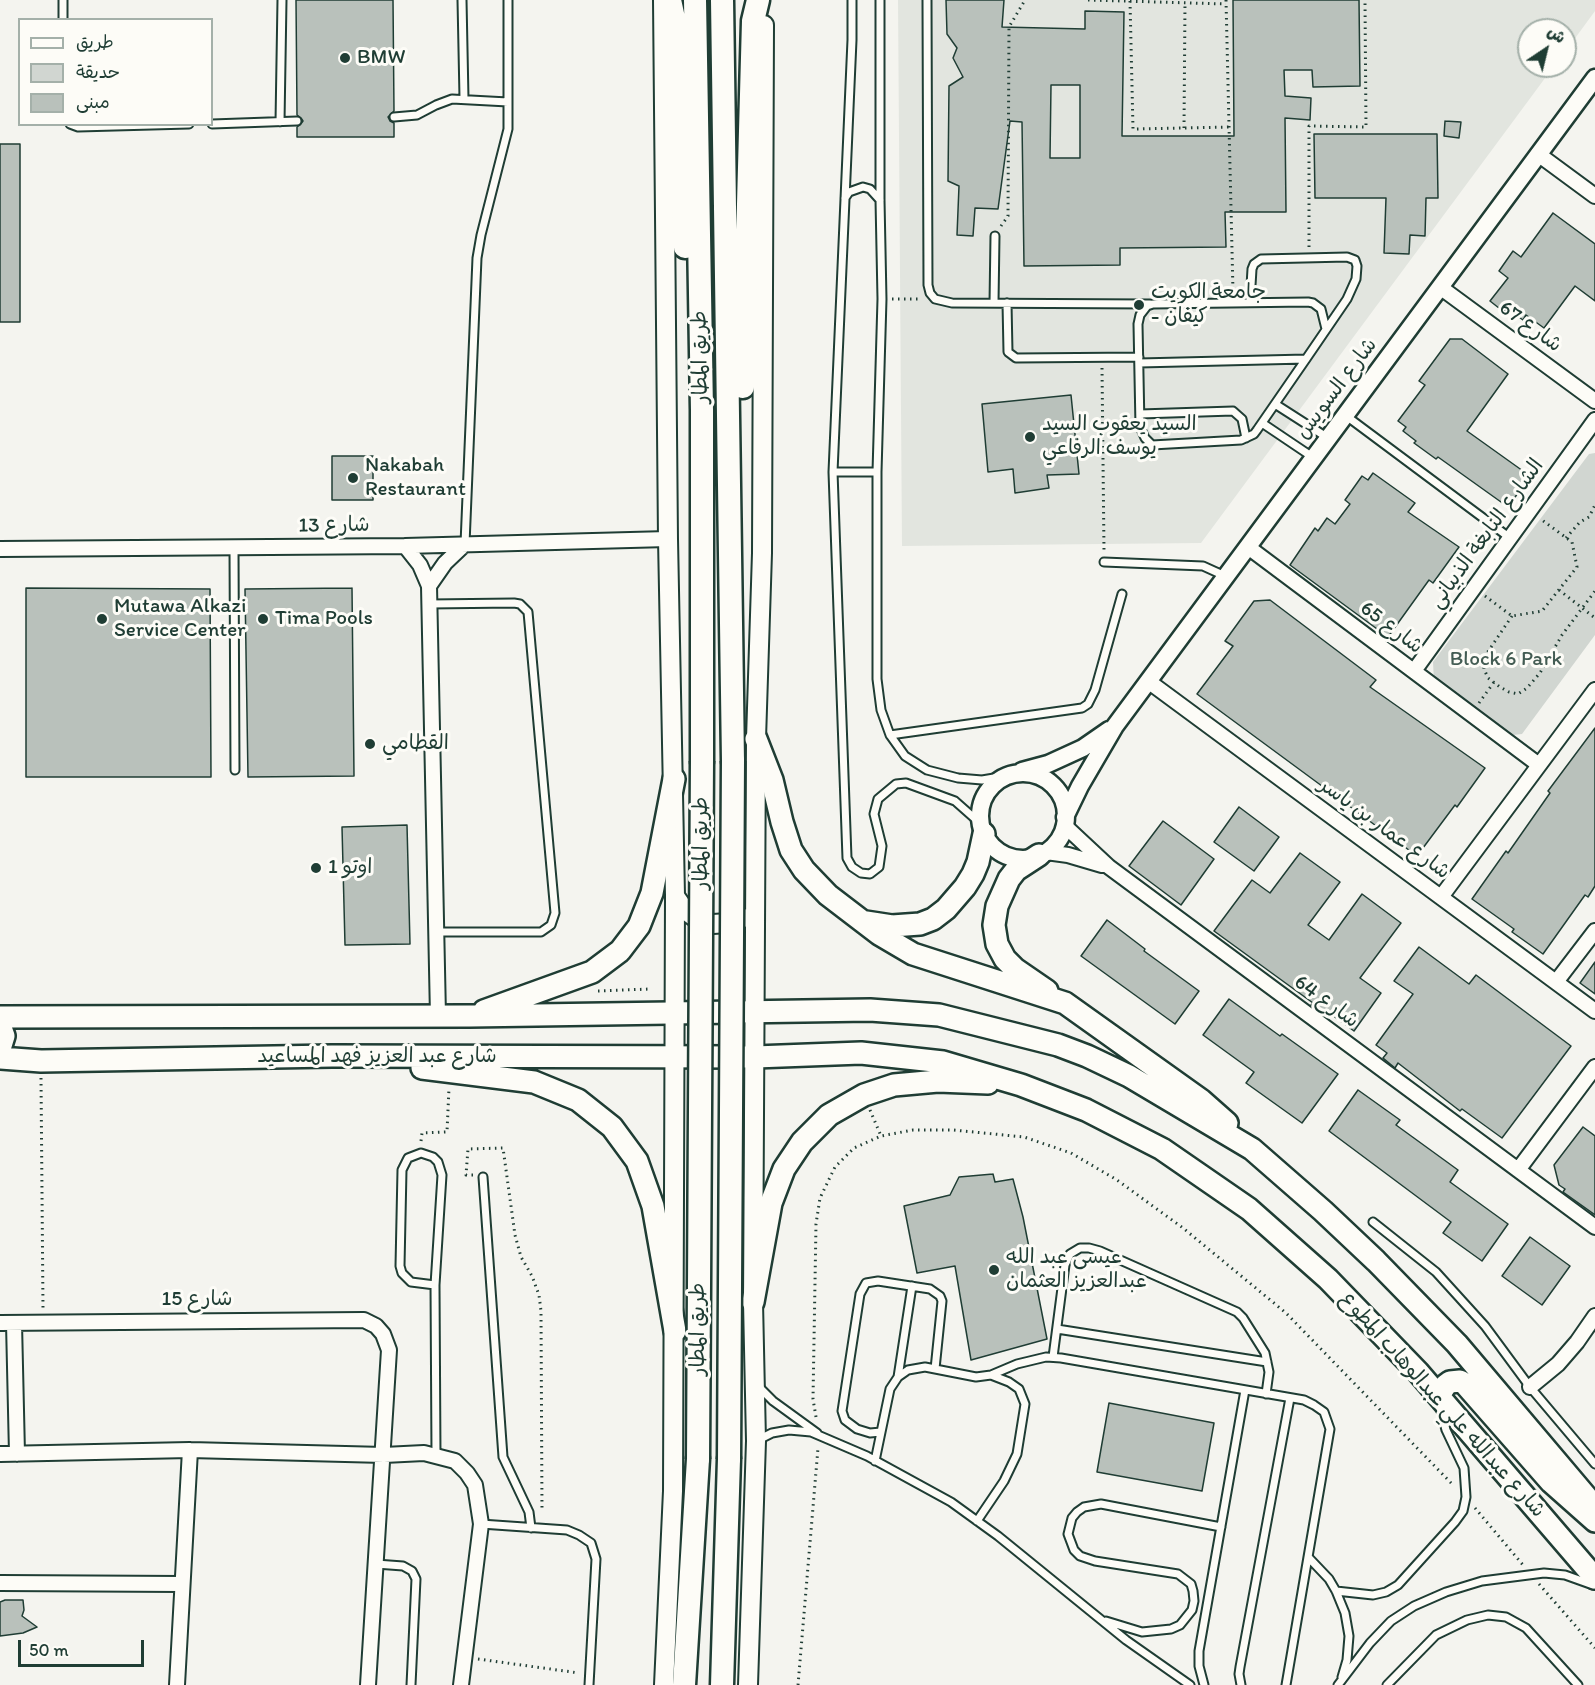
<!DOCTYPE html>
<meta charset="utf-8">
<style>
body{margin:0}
#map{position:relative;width:1595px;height:1685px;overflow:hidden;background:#f4f4ef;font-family:Itim,"Playpen Sans Arabic",sans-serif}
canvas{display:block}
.legend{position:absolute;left:18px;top:18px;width:195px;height:108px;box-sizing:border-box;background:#fdfcf7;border:2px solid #a4b0a9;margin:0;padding:8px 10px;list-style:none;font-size:18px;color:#1f3d34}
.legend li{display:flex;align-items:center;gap:12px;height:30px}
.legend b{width:30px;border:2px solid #a4b0a9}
.north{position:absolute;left:1517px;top:18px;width:60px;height:60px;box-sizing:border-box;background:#fdfcf7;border:2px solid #a4b0a9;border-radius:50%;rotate:35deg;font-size:16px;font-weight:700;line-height:24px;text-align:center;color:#1f3d34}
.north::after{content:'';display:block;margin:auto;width:21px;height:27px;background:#1f3d34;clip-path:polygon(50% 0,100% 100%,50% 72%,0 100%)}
.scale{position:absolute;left:18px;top:1640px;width:126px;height:27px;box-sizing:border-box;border:3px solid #1f3d34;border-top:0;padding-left:8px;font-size:18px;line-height:21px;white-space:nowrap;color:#1f3d34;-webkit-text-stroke:4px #fdfcf7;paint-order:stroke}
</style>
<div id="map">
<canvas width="1595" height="1685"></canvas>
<ul class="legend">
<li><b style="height:8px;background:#fdfcf7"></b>طريق</li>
<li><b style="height:16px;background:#d1d6d1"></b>حديقة</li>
<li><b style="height:16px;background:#b9c1bb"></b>مبنى</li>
</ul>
<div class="north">ش</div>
<div class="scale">50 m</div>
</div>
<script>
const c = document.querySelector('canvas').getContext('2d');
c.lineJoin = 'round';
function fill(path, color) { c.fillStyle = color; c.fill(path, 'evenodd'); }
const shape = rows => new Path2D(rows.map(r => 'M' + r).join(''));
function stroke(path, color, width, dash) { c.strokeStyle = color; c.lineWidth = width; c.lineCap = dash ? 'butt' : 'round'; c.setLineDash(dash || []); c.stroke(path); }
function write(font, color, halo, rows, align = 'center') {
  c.font = font + ' Itim,"Playpen Sans Arabic",sans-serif'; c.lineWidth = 6; c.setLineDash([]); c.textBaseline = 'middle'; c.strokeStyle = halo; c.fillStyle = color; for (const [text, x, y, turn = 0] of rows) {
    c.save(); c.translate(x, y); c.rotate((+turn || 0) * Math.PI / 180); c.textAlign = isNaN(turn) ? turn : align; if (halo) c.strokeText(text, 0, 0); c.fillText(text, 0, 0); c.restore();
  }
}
fill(shape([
 [898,0,1595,0,1595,11,1565,52,1565,30,1529,30,1529,66,1554,66,1201,543,902,546]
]), '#e2e5df');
fill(shape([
 [1595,453,1595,635,1522,734,1504,736,1434,682,1433,662,1589,454]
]), '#d1d6d1');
const building = shape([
 [296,0,393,0,394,111,388,117,390,121,394,123,394,137,297,137,297,127,300,125,303,121,301,118,297,115,296,0],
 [946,0,1004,0,1002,27,1085,29,1085,11,1124,12,1122,136,1234,136,1233,0,1359,0,1360,86,1313,87,1312,70,1284,70,1285,96,1311,98,1310,120,1285,118,1286,212,1225,212,1226,247,1120,248,1120,265,1024,266,1022,122,1010,121,998,209,975,208,973,236,957,235,959,186,948,181,949,86,963,77,953,58,957,48,947,34,946,0],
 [1051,85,1080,85,1080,158,1050,158,1051,85],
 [1445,121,1461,122,1459,138,1444,136,1445,121],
 [1314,134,1437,134,1438,198,1426,198,1425,236,1410,235,1409,254,1384,253,1386,198,1315,198,1314,134],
 [0,144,20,144,20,322,0,322,0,144],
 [1553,213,1595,244,1595,301,1575,286,1544,328,1526,315,1523,320,1506,308,1504,312,1490,301,1508,278,1499,271,1513,251,1521,257,1553,213],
 [1450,339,1462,339,1508,374,1467,431,1530,476,1508,507,1438,457,1436,459,1414,443,1416,441,1403,431,1406,427,1398,421,1425,385,1419,381,1450,339],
 [1071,395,1079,474,1047,475,1049,488,1015,493,1013,469,988,472,982,404,1071,395],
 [332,456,373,456,373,500,332,500,332,456],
 [1373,473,1415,503,1408,512,1459,547,1433,583,1429,580,1388,637,1290,565,1315,528,1318,531,1327,518,1335,524,1350,504,1345,500,1362,476,1368,480,1373,473],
 [26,588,210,589,211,777,26,777,26,588],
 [352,588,354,776,248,777,245,589,352,588],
 [1270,600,1376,680,1370,687,1485,768,1457,807,1455,805,1417,856,1197,694,1233,646,1225,641,1254,601,1270,600],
 [1595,728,1595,886,1588,897,1585,895,1543,954,1512,932,1514,929,1472,899,1506,851,1508,853,1550,793,1548,791,1595,728],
 [1239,807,1279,837,1254,871,1214,842,1239,807],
 [1163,821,1214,859,1181,905,1129,866,1163,821],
 [407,825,410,944,345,945,342,827,407,825],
 [1300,853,1340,882,1308,925,1329,940,1362,894,1401,923,1360,978,1381,993,1354,1031,1328,1012,1326,1016,1311,1005,1313,1003,1214,931,1252,880,1270,893,1300,853],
 [1107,920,1145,949,1144,951,1199,991,1175,1024,1081,956,1107,920],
 [1419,947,1469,984,1476,975,1571,1046,1502,1138,1462,1109,1460,1111,1398,1063,1395,1068,1383,1058,1387,1053,1376,1045,1413,994,1394,981,1419,947],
 [1595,962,1595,994,1580,983,1595,962],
 [1229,999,1280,1036,1282,1034,1338,1074,1302,1123,1246,1083,1254,1072,1203,1035,1229,999],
 [1358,1090,1400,1120,1396,1125,1458,1170,1450,1182,1508,1224,1482,1261,1443,1233,1451,1222,1329,1131,1358,1090],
 [1583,1127,1595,1136,1595,1215,1563,1192,1565,1189,1559,1185,1554,1165,1583,1127],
 [993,1174,995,1182,1013,1179,1023,1217,1047,1339,971,1360,955,1266,917,1273,904,1206,950,1195,959,1177,993,1174],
 [1530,1237,1570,1266,1542,1305,1502,1276,1530,1237],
 [1109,1403,1214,1423,1202,1491,1097,1472,1109,1403],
 [5,1600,23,1600,24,1610,22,1616,37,1627,23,1633,0,1636,0,1602,5,1600]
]);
fill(building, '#b9c1bb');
stroke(building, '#1f3d34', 1.5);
const service = shape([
 [63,0,63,20],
 [462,0,464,98],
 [852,0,852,40,833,472,847,858,852,867,861,873,870,874,879,867,882,846,874,814,878,799,896,784,906,783,955,801,981,824],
 [880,0,880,200,882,299,877,472,877,679,881,710,890,735,905,756,927,770,958,778,982,780,1006,776],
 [927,0,928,285,930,293,935,299,952,303,1150,304],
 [394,117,417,115,436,105,452,99,508,102],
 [280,122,282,0],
 [70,124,78,127,189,124],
 [212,124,297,121],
 [845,198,849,192,863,187,870,189,880,200],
 [1250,302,1252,269,1254,264,1261,259,1347,257,1355,260,1357,266,1356,279,1347,299,1306,359,1257,430,1254,434,1241,440,1152,445,1145,438,1140,427,1138,324,1140,315,1147,306,1153,304,1308,302,1313,303,1321,309,1326,329],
 [994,303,995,236],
 [1007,303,1008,352,1016,358,1139,357],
 [1139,363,1306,359],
 [1275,404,1328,438],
 [1140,414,1233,411,1242,419,1246,438],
 [1345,415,1510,538],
 [1262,423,1314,458],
 [833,472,877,472],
 [465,544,477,258,481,235,508,129,508,0],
 [234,548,235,770],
 [1104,562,1203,566,1225,576],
 [429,604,514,603,520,604,528,612,555,913,551,925,541,932,436,932],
 [890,735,1082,708,1088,704,1095,690,1122,594],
 [483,1177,503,1457,529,1512,531,1528],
 [1373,1222,1436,1272,1485,1326,1530,1387,1595,1464],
 [435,1285,411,1282,402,1273,400,1266,402,1170,408,1158,421,1153,433,1157,438,1162,442,1175,435,1285,436,1455],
 [1057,1329,1267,1362],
 [1053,1357,1065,1265,1070,1254,1080,1248,1089,1248,1100,1251,1237,1312,1243,1318,1265,1353,1269,1372,1266,1394],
 [898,1377,912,1286],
 [758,1386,773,1401,817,1433],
 [881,1432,870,1433,857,1429,845,1420,842,1411,860,1294,866,1283,878,1281,930,1289,940,1296,942,1301,935,1369],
 [758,1440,772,1433,789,1430,811,1432,867,1456,951,1502,998,1536,1126,1640,1190,1685],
 [875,1461,890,1389,898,1377,908,1370,925,1367,976,1377,991,1375,1017,1364,1046,1357,1061,1358,1304,1400,1314,1405,1324,1412,1330,1429,1286,1685],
 [977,1521,1004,1481,1017,1454,1025,1404,1019,1389,1009,1382,991,1375],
 [481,1524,567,1530,579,1535,591,1543,596,1559,589,1685],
 [1309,1558,1329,1579,1336,1591,1345,1613,1349,1636,1347,1660,1342,1677],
 [376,1564,403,1566,412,1571,416,1579,411,1685],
 [1336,1591,1373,1595,1386,1592,1398,1585,1455,1522,1463,1511,1466,1497,1464,1468,1446,1430,1440,1407],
 [1106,1621,1142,1632,1171,1629,1180,1625,1192,1610,1194,1601,1193,1591,1191,1584,1178,1574,1095,1561,1080,1556,1074,1550,1068,1534,1072,1518,1077,1512,1084,1507,1101,1504,1221,1527],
 [1204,1685,1199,1666,1199,1651,1245,1390],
 [1241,1685,1239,1674,1240,1667,1290,1398],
 [1338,1685,1370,1643,1391,1621,1414,1606,1446,1592,1482,1581,1544,1573,1565,1575,1593,1585],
 [1387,1685,1436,1635,1467,1620,1488,1615,1506,1617,1526,1628,1578,1685]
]);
const minor = shape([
 [1538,154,1595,196],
 [1440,287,1595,401],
 [405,546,420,565,429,586,438,1016],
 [1248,547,1539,765],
 [0,549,405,546,668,539],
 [429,586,445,563,465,544],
 [1414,671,1595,420],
 [1148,681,1595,1011],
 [1064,825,1109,867,1595,1227],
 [1046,852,1068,855,1102,865],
 [1441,897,1595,690],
 [1556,982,1595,931],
 [1518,1170,1595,1067],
 [0,1323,364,1320,376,1326,383,1334,389,1350,368,1685],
 [14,1323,17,1454],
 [1530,1387,1558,1364,1577,1342,1595,1316],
 [0,1454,190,1450,384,1455,424,1453,455,1461,467,1473,475,1485,481,1524,461,1685],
 [0,1583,181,1584],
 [177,1685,190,1450]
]);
const tertiary = shape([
 [1022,771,1048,764,1083,748,1109,730],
 '980 816a43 43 0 1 1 86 0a43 43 0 1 1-86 0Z',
 [1065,817,1080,786,1115,726,1595,78]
]);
const secondary = shape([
 [663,0,668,539,675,896,673,1491,664,1685],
 [675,896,684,909,697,919,713,924,728,923,743,918],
 [748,1685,756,1441,753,1302,756,739,762,553,764,25]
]);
const primary = shape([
 [756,739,772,780,782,822,791,850,804,870,828,895,879,934,913,954,1065,1003,1201,1100,1227,1123],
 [1039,855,1016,870,1009,879,997,906,994,925,997,944,1005,959,1015,969,1047,991],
 [866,922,892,926,920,924,933,919,946,909,965,887,973,874,978,862,984,834],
 [484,1011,592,972,620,951,639,926,652,893,674,779],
 [0,1017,470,1016,870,1010,939,1015,1058,1045,1087,1056,1129,1076,1252,1149,1323,1211,1376,1261,1457,1344,1595,1507],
 [0,1025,4,1036,0,1049],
 [0,1058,41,1061,332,1056,755,1057,861,1053,943,1062,1021,1085,1086,1110,1162,1149,1249,1209,1328,1279,1418,1372,1595,1578],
 [422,1068,534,1082,578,1100,612,1127,637,1161,653,1206,675,1331],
 [753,1302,771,1203,784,1169,802,1142,829,1115,864,1095,894,1085,938,1081,988,1083],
 [1439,1395,1446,1385,1450,1382,1460,1381,1465,1384,1551,1482,1595,1521]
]);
const trunk = shape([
 [670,0,675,23,685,247],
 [695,0,702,410,702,761],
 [722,0,733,761],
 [743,387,753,21,758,0],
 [684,1685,698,1459],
 [722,1685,729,1459]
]);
stroke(service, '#1f3d34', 11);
stroke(minor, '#1f3d34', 18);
stroke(tertiary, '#1f3d34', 21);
stroke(secondary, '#1f3d34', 22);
stroke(primary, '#1f3d34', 26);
stroke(trunk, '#1f3d34', 27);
stroke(shape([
 [1088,0,1226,4],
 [1226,0,1233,292],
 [1130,1,1133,129,1229,127],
 [1184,128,1185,3],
 [1001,226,1008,216,1009,27,1025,0],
 [1309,247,1309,126,1366,127,1365,0],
 [892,299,921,299],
 [1102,368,1104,551],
 [1566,538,1580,522,1589,517,1595,505],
 [1559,590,1595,618],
 [1485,596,1512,616,1542,611,1577,567,1572,542,1542,520],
 [1512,616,1483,659,1484,669,1488,678,1500,687,1509,692,1518,694,1527,688,1540,673,1562,635,1595,591],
 [1479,703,1494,682],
 [598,991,650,989],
 [41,1078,43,1308],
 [870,1110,881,1136],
 [421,1141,422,1133,447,1132,449,1088],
 [473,1175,466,1175,468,1149,503,1148,515,1235,521,1257,532,1276,539,1295,541,1311,542,1512],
 [816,1417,813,1399,816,1224,820,1198,835,1167,854,1148,881,1136,913,1130,953,1130,1024,1137,1071,1153,1117,1180,1183,1228,1286,1313,1454,1486],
 [1475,1508,1523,1565],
 [1539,1584,1595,1648],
 [478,1659,579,1673],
 [798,1685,818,1448]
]), '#1f3d34', 3, [1.5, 4.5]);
stroke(service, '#fdfcf7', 7);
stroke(minor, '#fdfcf7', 14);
stroke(tertiary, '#fdfcf7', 16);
stroke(secondary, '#fdfcf7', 18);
stroke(primary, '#fdfcf7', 21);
stroke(trunk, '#fdfcf7', 22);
const trunkBridge = shape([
 [698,1459,702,761],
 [729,1459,733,761]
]);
stroke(trunkBridge, '#1f3d34', 27, []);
stroke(trunkBridge, '#fdfcf7', 22);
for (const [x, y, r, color] of [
 [345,58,6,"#1f3d34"],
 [1139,305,6,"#1f3d34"],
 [1030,437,6,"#1f3d34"],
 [353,478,6,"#1f3d34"],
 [102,619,6,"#1f3d34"],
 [263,619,6,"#1f3d34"],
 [370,744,6,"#1f3d34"],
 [316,868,6,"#1f3d34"],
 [994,1270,6,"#1f3d34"]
]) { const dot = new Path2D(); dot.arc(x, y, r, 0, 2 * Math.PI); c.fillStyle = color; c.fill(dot); stroke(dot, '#fdfcf7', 2); }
write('21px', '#1f3d34', '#fdfcf7', [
 ["BMW",357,58],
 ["جامعة الكويت",1151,293],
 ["- كيفان",1151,317],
 ["السيد يعقوب السيد",1042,425],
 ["يوسف الرفاعي",1042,449],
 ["Nakabah",365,466],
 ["Restaurant",365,490],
 ["Mutawa Alkazi",114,607],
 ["Service Center",114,631],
 ["Tima Pools",275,619],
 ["القطامي",382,744],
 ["اوتو 1",328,868],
 ["عيسى عبد الله",1006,1258],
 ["عبدالعزيز العثمان",1006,1282]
], 'left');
write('21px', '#1f3d34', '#fdfcf7', [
 ["شارع 67",1530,327,36],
 ["طريق المطار",701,357,-91],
 ["شارع السويس",1337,389,-53],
 ["شارع 13",334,526,-1],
 ["الشارع النابغة الذبياني",1487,534,-54],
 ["شارع 65",1391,628,37],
 ["شارع عمار بن ياسر",1384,829,36],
 ["طريق المطار",702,843,-90],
 ["شارع 64",1326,1002,36],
 ["شارع عبد العزيز فهد المساعيد",377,1057],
 ["شارع 15",197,1300],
 ["طريق المطار",699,1329,-90],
 ["شارع عبدالله علي عبدالوهاب المطوع",1442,1405,48]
]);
write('21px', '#435c53', '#fdfcf7', [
 ["Block 6 Park",1506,660]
]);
</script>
